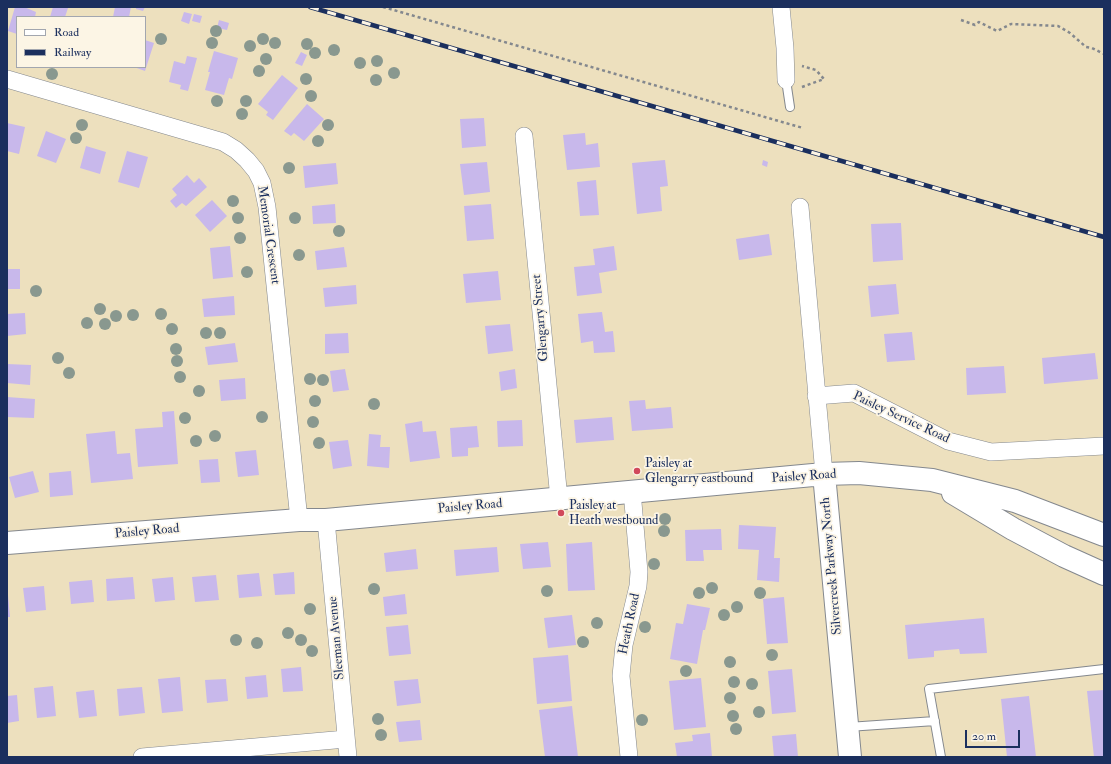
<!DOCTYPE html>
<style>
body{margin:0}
#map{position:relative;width:1111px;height:764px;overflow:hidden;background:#ede0be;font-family:"IM FELL Double Pica",serif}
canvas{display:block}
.frame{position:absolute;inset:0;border:8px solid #1b2f5e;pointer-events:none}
.legend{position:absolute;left:16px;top:16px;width:130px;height:52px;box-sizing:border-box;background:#fcf5e5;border:1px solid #a2a6af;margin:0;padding:5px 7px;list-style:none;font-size:12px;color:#1b2f5e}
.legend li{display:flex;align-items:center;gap:8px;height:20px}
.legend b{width:20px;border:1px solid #a2a6af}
.scale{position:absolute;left:965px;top:730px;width:55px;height:18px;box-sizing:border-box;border:2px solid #1b2f5e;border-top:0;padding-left:5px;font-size:12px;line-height:14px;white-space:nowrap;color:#1b2f5e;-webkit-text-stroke:3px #fcf5e5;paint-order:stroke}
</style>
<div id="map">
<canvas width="1111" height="764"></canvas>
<div class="frame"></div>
<ul class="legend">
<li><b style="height:5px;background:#fff"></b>Road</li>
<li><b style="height:5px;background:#1b2f5e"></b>Railway</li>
</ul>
<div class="scale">20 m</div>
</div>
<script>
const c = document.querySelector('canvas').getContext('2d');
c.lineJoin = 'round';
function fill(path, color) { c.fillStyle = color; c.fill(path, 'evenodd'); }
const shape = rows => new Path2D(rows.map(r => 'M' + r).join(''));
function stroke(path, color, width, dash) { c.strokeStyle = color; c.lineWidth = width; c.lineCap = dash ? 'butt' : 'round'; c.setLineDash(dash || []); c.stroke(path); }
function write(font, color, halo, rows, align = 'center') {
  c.font = font + ' "IM FELL Double Pica",serif'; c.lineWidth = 3.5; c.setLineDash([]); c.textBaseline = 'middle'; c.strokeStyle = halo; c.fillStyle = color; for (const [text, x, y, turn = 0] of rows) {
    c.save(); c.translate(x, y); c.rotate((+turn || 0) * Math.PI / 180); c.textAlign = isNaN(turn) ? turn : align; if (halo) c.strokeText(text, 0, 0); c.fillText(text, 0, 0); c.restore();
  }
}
fill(shape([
 [15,7,24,7,36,12,35,17,17,17,17,34,8,31],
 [53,7,68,8,65,17,50,17],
 [115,7,131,7,129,17,113,17],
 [136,7,145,7,143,11,136,9],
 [184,12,192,14,189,24,181,21],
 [194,14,202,16,200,23,192,21],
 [219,20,229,23,227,30,217,28],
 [145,40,154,43,145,71,134,67,145,67],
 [214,51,238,58,232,79,229,78,224,95,205,90,210,72,208,72],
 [301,52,307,55,302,66,295,63],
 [187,56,197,58,188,91,180,89,181,85,169,82,174,61,185,64],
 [282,75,298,88,273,120,266,115,268,112,258,104],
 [307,104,324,119,304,141,294,133,291,136,284,131],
 [484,118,486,146,462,148,460,119],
 [7,123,25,127,19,154,7,151],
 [46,131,66,139,56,163,37,156],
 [585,133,586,145,598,143,600,167,567,170,563,135],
 [86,146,106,152,100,174,80,168],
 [127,151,148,157,139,188,118,182],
 [665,160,668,186,660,187,662,211,637,214,632,163],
 [763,160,768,162,767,167,762,165],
 [487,162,490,192,464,195,460,164],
 [336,163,338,184,305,188,303,166],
 [187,175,194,183,199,178,207,187,186,206,182,203,176,208,170,201,177,195,172,189],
 [596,180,599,215,580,216,577,182],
 [212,200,227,216,210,232,195,215],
 [335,204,336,223,313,224,312,206],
 [491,204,494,239,467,241,464,206],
 [901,223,903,260,873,262,871,224],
 [769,234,772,255,739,260,736,239],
 [230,246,233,277,213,279,210,248],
 [614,246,617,270,599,273,602,293,577,296,574,267,595,265,593,249],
 [344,247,347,267,317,270,315,251],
 [7,269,20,269,20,289,7,289],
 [498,271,501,300,466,303,463,274],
 [896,284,899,314,871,317,868,286],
 [356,285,357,304,325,307,323,288],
 [234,296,235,315,204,317,202,299],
 [602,312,605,332,613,331,615,352,594,353,593,341,581,343,578,314],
 [25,313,26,334,7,336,7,314],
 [510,324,513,351,488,354,485,326],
 [912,332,915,360,887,362,884,334],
 [348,333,349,353,325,354,325,334],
 [235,343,238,362,208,365,205,347],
 [1095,353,1098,379,1044,384,1042,358],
 [7,364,31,365,30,385,7,383],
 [1004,366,1006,393,967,395,966,368],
 [345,369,349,390,333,392,330,371],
 [515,369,517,388,501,391,499,372],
 [245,378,246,399,221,401,219,380],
 [7,397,35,399,34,418,7,417],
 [645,400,646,409,671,407,673,428,632,431,629,401],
 [174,411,178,464,138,467,135,429,163,427,162,412],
 [612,417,614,440,576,443,574,420],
 [522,420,523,446,498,447,497,421],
 [422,421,423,432,436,431,440,458,410,462,405,424],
 [477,426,479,447,468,448,468,456,452,457,450,428],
 [115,431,117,454,130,453,133,479,91,483,86,434],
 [369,434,381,435,380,447,390,447,389,468,367,466],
 [348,440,352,466,333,469,329,442],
 [256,450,259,475,238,477,235,452],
 [218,459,220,482,201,483,199,460],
 [33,471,39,492,15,498,9,477],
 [71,471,73,495,50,497,49,473],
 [739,525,776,527,774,558,780,558,779,582,757,580,759,550,738,549],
 [721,529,722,550,703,550,704,561,686,561,685,530],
 [548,542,551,567,523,569,520,544],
 [592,542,595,590,568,591,566,544],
 [497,547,499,572,456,576,454,550],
 [416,549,418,569,386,572,384,553],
 [294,572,295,594,275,595,273,574],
 [259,573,262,596,239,598,237,575],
 [216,575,219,600,195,602,192,577],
 [133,577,135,599,107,601,106,579],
 [173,577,175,600,155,602,152,579],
 [92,580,94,602,71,604,69,582],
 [44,586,46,610,26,612,23,588],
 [405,594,407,614,385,616,383,597],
 [7,595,8,595,10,617,7,617],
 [784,597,788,643,767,644,763,599],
 [687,604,710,608,705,630,703,630,697,664,670,659,676,623,683,624],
 [572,615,576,645,548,648,544,618],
 [984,618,987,653,960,654,959,649,934,651,934,657,908,659,905,625],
 [408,625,411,654,389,656,386,627],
 [568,655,572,701,537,704,533,658],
 [301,667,303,691,283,692,281,669],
 [792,669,796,712,772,714,768,671],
 [266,675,268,697,247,699,245,677],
 [180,677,183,711,162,713,158,679],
 [701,678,706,727,674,730,669,681],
 [226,679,228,701,207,703,205,680],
 [418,679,421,703,397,706,394,681],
 [53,686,56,716,37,718,34,688],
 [142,687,145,713,119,716,117,689],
 [94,690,97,716,79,718,76,692],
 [1104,690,1104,757,1094,757,1087,691],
 [17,695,19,721,7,723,7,696],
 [1029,696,1036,757,1007,757,1001,699],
 [572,706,578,757,545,757,539,710],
 [420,720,422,740,399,742,396,722],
 [710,733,712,757,677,757,675,743,693,741,692,735],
 [796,734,798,757,774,757,772,736]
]), '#c8b8eb');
const lane = shape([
 [786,80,790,107],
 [848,727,935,721],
 [941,757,929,689,1104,669]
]);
const street = shape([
 [781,7,785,48,786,80],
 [7,79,223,142,236,150,247,160,256,171,262,183,267,207,299,520],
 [524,136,559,499],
 [800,207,824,474],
 [816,396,854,393,948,441,991,452,1104,446],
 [326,520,348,757],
 [142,757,346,739],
 [629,757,621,676,624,645,638,586,639,572,632,491]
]);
const secondary = shape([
 [824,474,850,757],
 [953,493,1013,529,1064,556,1104,574],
 [7,543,299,520,326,520,824,474,859,473,932,480,1015,501,1104,535]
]);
stroke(lane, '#84888e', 10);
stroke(street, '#84888e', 18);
stroke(secondary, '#84888e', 24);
stroke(shape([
 [383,7,803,128],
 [961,20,975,25,979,22,997,31,1011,24,1058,26,1070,33,1086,47,1092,48,1104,54],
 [802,87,824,79,816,70,802,66]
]), '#84888e', 2.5, [3, 3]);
stroke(lane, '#fff', 8);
stroke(street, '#fff', 17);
stroke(secondary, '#fff', 22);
const rail = shape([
 [310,7,1104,237]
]);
stroke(rail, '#1b2f5e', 4.5);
stroke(rail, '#fcf5e5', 3, [9]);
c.fillStyle = '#89988f';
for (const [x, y] of [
 [216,31],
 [161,39],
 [263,39],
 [212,43],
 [275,43],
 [307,44],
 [250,46],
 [334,50],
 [315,53],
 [266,59],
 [377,61],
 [360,63],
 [259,71],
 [394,73],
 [52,74],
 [306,79],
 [376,80],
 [311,96],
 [217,101],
 [246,101],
 [242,114],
 [82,125],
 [328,125],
 [76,138],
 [318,141],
 [289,168],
 [233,201],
 [238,218],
 [295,218],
 [339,231],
 [240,238],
 [299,255],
 [247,272],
 [36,291],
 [100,309],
 [161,314],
 [133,315],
 [116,316],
 [87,323],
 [105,324],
 [172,329],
 [206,333],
 [220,333],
 [176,349],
 [58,358],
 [177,361],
 [69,373],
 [180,377],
 [310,379],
 [323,380],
 [199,391],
 [315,401],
 [374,404],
 [262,417],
 [185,418],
 [313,422],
 [215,436],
 [196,441],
 [319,443],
 [665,519],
 [664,531],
 [654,564],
 [712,588],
 [374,589],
 [547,591],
 [699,593],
 [760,593],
 [737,607],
 [310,609],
 [724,615],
 [597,623],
 [645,627],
 [288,633],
 [236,640],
 [301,640],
 [583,642],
 [257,643],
 [312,651],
 [772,655],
 [730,662],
 [686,671],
 [734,682],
 [752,684],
 [730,698],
 [759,712],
 [733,716],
 [378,719],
 [642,720],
 [736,729],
 [381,735]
]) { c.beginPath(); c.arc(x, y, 6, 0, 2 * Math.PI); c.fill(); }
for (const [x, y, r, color] of [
 [637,471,4,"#d1495b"],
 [561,513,4,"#d1495b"]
]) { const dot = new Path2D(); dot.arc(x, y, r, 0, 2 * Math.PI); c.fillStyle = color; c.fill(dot); stroke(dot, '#fcf5e5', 1.5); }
write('13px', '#1b2f5e', '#fcf5e5', [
 ["Memorial Crescent",268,235,82],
 ["Glengarry Street",541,318,-95],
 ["Paisley Service Road",901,418,25],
 ["Paisley Road",804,477,-4],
 ["Paisley Road",470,507,-5],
 ["Paisley Road",147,532,-5],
 ["Silvercreek Parkway North",832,566,-95],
 ["Heath Road",630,624,-78],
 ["Sleeman Avenue",337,638,-95]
]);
write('13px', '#1b2f5e', '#fcf5e5', [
 ["Paisley at",645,464],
 ["Glengarry eastbound",645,479],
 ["Paisley at",569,506],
 ["Heath westbound",569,521]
], 'left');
</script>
